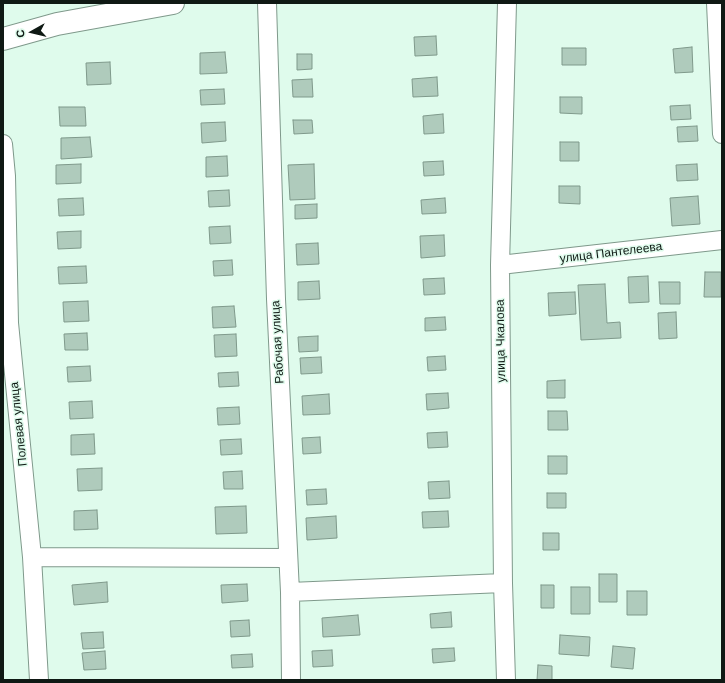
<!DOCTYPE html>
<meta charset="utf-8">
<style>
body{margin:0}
#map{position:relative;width:725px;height:683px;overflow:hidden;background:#dffbec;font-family:Helvetica,sans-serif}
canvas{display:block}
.frame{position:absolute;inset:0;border:4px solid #0f1914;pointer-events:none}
.north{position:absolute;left:12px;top:12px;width:40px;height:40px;-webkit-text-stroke:3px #dffbec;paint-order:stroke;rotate:262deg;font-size:11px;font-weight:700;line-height:16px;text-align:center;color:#0f1914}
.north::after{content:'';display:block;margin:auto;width:14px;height:18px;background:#0f1914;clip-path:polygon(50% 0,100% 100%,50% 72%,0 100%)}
</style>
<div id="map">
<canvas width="725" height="683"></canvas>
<div class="frame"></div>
<div class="north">С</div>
</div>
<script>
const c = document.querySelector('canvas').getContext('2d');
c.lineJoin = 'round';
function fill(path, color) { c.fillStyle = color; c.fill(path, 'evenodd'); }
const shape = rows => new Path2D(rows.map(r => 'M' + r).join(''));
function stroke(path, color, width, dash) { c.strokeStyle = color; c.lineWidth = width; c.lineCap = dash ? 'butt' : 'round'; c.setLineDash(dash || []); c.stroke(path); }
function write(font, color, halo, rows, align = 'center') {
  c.font = font + ' Helvetica,sans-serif'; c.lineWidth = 3; c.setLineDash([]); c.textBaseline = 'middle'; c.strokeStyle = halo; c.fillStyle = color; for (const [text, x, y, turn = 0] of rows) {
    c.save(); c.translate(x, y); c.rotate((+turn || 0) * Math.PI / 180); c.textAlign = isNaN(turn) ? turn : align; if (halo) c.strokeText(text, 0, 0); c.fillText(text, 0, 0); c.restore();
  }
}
const building = shape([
 [436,36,437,55,415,56,414,37,436,36],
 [692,47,693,72,675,73,673,49,692,47],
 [562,48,586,48,586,65,562,65,562,48],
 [225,52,227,73,200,74,200,53,225,52],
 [297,54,312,54,312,69,297,70,297,54],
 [110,62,111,84,87,85,86,63,110,62],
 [437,77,438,96,413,97,412,79,437,77],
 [312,79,313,97,293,97,292,80,312,79],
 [224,89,225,104,201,105,200,90,224,89],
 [560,97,582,97,582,114,560,113,560,97],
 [690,105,691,119,671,120,670,106,690,105],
 [59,107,85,107,86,126,60,126,59,107],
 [443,114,444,133,424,134,423,116,443,114],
 [293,120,312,120,313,133,294,134,293,120],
 [225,122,226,141,202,143,201,123,225,122],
 [697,126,698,141,678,142,677,127,697,126],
 [90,137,92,157,61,159,61,138,90,137],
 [560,142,579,142,579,161,560,161,560,142],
 [227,156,228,176,206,177,206,157,227,156],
 [443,161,444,175,424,176,423,162,443,161],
 [81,164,81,183,56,184,56,165,81,164],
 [314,164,315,199,290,200,288,165,314,164],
 [697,164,698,180,677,181,676,165,697,164],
 [559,186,580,186,580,204,559,203,559,186],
 [229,190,230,206,209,207,208,191,229,190],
 [698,196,700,224,672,226,670,198,698,196],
 [83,198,84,215,59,216,58,199,83,198],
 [445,198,446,213,422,214,421,200,445,198],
 [317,204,317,218,295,219,295,205,317,204],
 [230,226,231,243,210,244,209,227,230,226],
 [81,231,81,248,58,249,57,232,81,231],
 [444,235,445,256,421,258,420,236,444,235],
 [318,243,319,264,297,265,296,244,318,243],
 [232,260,233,275,214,276,213,261,232,260],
 [86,266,87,283,59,284,58,267,86,266],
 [705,272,721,272,721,297,704,297,705,272],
 [648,276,649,302,629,303,628,277,648,276],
 [444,278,445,294,424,295,423,279,444,278],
 [319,281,320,299,298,300,298,282,319,281],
 [659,282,680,282,680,304,660,304,659,282],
 [605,284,607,323,620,322,621,338,581,340,578,285,605,284],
 [575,292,576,314,549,316,548,293,575,292],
 [88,301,89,321,64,322,63,302,88,301],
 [234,306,236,327,213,328,212,307,234,306],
 [676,312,677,338,659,339,658,313,676,312],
 [445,317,446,330,425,331,425,318,445,317],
 [87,333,88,350,65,350,64,334,87,333],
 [236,334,237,356,215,357,214,335,236,334],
 [318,336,318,351,299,352,298,337,318,336],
 [445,356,446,370,428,371,427,357,445,356],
 [321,357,322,373,301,374,300,358,321,357],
 [90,366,91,381,68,382,67,367,90,366],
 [238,372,239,386,219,387,218,373,238,372],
 [565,380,565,398,547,398,547,381,565,380],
 [448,393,449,408,427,410,426,394,448,393],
 [329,394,330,414,303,415,302,396,329,394],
 [92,401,93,418,70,419,69,402,92,401],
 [239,407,240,424,218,425,217,408,239,407],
 [548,411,567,411,568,430,548,430,548,411],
 [447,432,448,447,428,448,427,433,447,432],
 [94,434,95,454,71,455,71,435,94,434],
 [320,437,321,453,303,454,302,438,320,437],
 [241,439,242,454,221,455,220,440,241,439],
 [548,456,567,456,567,474,548,474,548,456],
 [102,468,102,490,78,491,77,469,102,468],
 [242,471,243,489,224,489,223,472,242,471],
 [449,481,450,498,429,499,428,482,449,481],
 [326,489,327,504,307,505,306,490,326,489],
 [547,493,566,493,566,508,547,508,547,493],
 [246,506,247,533,216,534,215,507,246,506],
 [97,510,98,529,74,530,74,511,97,510],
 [448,511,449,527,423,528,422,512,448,511],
 [336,516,337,538,307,540,306,518,336,516],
 [543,533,559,533,559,550,543,550,543,533],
 [599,574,617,574,617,602,599,602,599,574],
 [107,582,108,602,74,605,72,585,107,582],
 [247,584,248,601,222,603,221,585,247,584],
 [541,585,554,585,554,608,541,608,541,585],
 [571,587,590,587,590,614,571,614,571,587],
 [627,591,647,591,647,615,627,615,627,591],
 [451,612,452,627,431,628,430,614,451,612],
 [358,615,360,635,323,637,322,618,358,615],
 [249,620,250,636,231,637,230,621,249,620],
 [103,632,104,648,83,649,81,633,103,632],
 [560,635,590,637,589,656,559,654,560,635],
 [613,646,635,648,633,669,611,667,613,646],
 [454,648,455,661,433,663,432,649,454,648],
 [332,650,333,666,313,667,312,651,332,650],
 [105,651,106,669,84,670,82,653,105,651],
 [252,654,253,667,232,668,231,655,252,654],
 [538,665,552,666,552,680,537,680,538,665]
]);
fill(building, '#afcbbc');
stroke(building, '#7f998b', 1);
const street = shape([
 [267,3,276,299,290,592,291,680],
 [716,3,722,134],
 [3,144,6,176,9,323,32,557,39,680],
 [500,265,722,240],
 [32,557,287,558],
 [290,592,503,583],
 [506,680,503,583,500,265,507,3]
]);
const secondary = shape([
 [3,39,57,24,173,3]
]);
stroke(street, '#7f998b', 20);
stroke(secondary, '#7f998b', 24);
stroke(street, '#fff', 18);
stroke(secondary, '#fff', 22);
write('12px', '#0f1914', '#dffbec', [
 ["улица Пантелеева",611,253,-7],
 ["улица Чкалова",501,341,-91],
 ["Рабочая улица",278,342,-93],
 ["Полевая улица",19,424,-96]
]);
</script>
